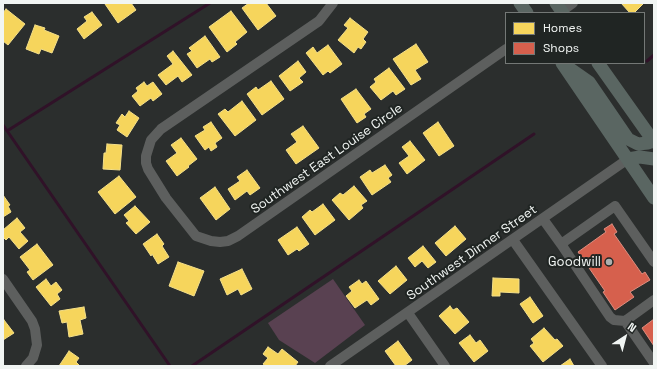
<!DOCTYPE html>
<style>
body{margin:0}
#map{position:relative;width:657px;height:369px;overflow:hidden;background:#2b2e2d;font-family:"Space Grotesk",sans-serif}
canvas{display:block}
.frame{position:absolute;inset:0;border:4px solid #f1f5f3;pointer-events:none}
.legend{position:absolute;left:505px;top:12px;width:140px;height:52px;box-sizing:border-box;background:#202523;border:1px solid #747876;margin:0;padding:5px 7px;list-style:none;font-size:12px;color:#f1f5f3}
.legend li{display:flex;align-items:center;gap:8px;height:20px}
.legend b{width:20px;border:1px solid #747876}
.north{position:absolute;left:605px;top:317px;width:40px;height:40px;-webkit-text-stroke:3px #202523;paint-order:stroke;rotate:36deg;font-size:11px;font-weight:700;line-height:16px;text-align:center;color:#f1f5f3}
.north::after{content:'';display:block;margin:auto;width:14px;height:18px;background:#f1f5f3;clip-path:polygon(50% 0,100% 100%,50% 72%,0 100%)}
</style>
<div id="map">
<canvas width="657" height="369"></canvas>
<div class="frame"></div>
<ul class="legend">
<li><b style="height:11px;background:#f6d55c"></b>Homes</li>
<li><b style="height:11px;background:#d6604d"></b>Shops</li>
</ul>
<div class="north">N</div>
</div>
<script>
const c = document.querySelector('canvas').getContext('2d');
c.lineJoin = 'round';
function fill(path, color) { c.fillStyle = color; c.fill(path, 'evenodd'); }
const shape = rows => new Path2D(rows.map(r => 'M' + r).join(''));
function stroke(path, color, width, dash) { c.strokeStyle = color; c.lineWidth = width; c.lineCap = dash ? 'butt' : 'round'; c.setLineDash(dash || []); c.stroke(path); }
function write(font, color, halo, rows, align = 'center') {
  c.font = font + ' "Space Grotesk",sans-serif'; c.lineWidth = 4; c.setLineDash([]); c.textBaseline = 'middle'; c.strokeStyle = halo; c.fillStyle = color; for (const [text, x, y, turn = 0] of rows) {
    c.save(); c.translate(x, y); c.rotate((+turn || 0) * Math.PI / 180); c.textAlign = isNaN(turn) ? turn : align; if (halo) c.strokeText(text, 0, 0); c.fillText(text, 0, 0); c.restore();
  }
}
fill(shape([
 [333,279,365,325,315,363,279,340,268,323]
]), '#594151');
const homes = shape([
 [106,3,131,3,136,10,118,23,105,4,106,3],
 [249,3,266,3,276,16,258,30,242,8,249,3],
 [621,3,644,3,634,13,630,13,621,3],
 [6,9,25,24,8,45,3,41,3,13,6,9],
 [231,11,247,32,235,42,237,44,227,52,209,27,231,11],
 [92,12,102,25,84,39,77,29,87,21,84,17,92,12],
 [350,18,368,32,363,39,366,42,361,49,358,47,354,53,338,40,348,28,344,25,350,18],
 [35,25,45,28,44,30,59,36,52,53,41,49,39,54,26,49,35,25],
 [205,36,220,57,212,62,210,59,197,68,187,54,192,51,189,48,205,36],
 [416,44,428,62,415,70,421,79,411,85,393,59,416,44],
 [328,45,342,64,330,73,328,71,323,75,306,53,313,47,317,53,328,45],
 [173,51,192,75,182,82,178,76,166,85,158,75,173,64,167,56,173,51],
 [298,61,306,72,299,78,303,82,290,91,279,76,298,61],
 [389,68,405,89,396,95,393,91,381,100,370,87,376,82,374,79,389,68],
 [271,81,284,99,262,115,247,94,256,87,258,90,271,81],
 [144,82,147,86,153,82,162,94,153,101,151,98,140,106,132,96,138,91,136,88,144,82],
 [356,89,371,109,364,114,366,117,357,123,341,99,356,89],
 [242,101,256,120,235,136,218,114,225,109,228,112,242,101],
 [129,111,139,118,127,137,117,130,120,125,116,123,122,114,125,117,129,111],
 [211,122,222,138,215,143,217,147,211,151,209,147,205,150,195,136,205,130,203,127,211,122],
 [438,122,454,146,439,156,423,133,438,122],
 [303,126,319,148,296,164,286,150,297,142,291,134,303,126],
 [181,138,197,159,188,166,189,167,177,176,166,161,177,153,171,145,181,138],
 [410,141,425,160,407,174,399,163,409,156,402,147,410,141],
 [107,144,122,145,120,170,103,169,104,153,106,153,107,144],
 [385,165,392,175,388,178,391,182,372,195,360,177,370,170,372,173,385,165],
 [247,170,260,188,250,195,247,191,235,200,228,189,240,181,237,177,247,170],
 [119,176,136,197,115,214,98,192,119,176],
 [354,186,367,201,361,205,363,208,349,220,332,200,340,193,343,195,354,186],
 [215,187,230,209,216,220,200,198,215,187],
 [3,195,10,205,8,206,11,212,3,217,3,195],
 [323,204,335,220,315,235,302,217,310,210,312,212,323,204],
 [135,206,150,222,136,234,126,223,129,221,124,215,135,206],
 [17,218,25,228,20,232,28,241,19,249,9,237,6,240,3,237,3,230,17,218],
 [455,226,466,239,446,256,435,243,455,226],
 [297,227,309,244,299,251,297,249,288,255,278,240,297,227],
 [157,234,164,244,162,246,169,257,158,264,152,254,151,256,143,244,157,234],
 [37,244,53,265,33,280,27,272,30,270,20,257,37,244],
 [423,246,436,262,428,268,422,261,415,267,408,258,423,246],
 [178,262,204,271,194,296,169,286,178,262],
 [396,266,407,280,390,294,378,281,396,266],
 [242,269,252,289,241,295,238,289,227,295,220,279,242,269],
 [493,278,519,279,519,293,500,292,500,296,492,296,493,278],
 [46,279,51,286,56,282,62,290,57,294,60,299,51,306,36,287,46,279],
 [359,280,362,284,366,281,379,299,371,305,367,300,355,308,346,296,352,291,349,287,359,280],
 [530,297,543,316,533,323,520,304,530,297],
 [450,306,453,310,457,308,469,322,455,334,439,316,450,306],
 [84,307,86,318,80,320,83,334,69,337,67,322,62,323,59,311,84,307],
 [4,320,14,333,3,340,3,321,4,320],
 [544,328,555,340,557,339,563,346,543,362,530,346,534,343,531,339,544,328],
 [470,335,476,343,480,340,488,351,474,362,459,343,470,335],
 [398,341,412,360,404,366,396,366,385,351,398,341],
 [268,347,278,354,282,349,298,362,295,366,266,366,263,364,268,358,263,354,268,347],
 [69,351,79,358,76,362,79,365,78,366,59,366,69,351],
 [570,359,574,366,560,366,570,359]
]);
fill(homes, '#f6d55c');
stroke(homes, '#f4df89', 1);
const shops = shape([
 [612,224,617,232,614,234,642,274,645,272,650,280,630,292,634,297,615,310,603,292,605,291,578,252,606,232,604,229,612,224],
 [654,319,654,346,642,328,654,319]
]);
fill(shops, '#d6604d');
stroke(shops, '#de8d7f', 1);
stroke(shape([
 [647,61,654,55],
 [3,125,170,366],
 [7,131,210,3],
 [192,366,534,134]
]), '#301228', 3);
stroke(shape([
 [333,3,319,21,161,129,151,140,146,156,146,163,148,169,166,198,196,236,211,241,220,242,228,241,238,236,506,49],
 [562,11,573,3],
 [543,219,561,244],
 [513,240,602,366],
 [3,279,32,321,35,329,37,345,33,358,26,366],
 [654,300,625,321,654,363],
 [408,313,445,366],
 [625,321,614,320,610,317,561,244,615,206,654,262],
 [330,366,628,159]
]), '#5d5f5e', 10);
stroke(shape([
 [520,3,527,13],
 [556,3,563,13],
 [562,63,654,198],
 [598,63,654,142],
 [569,68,589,82,628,139,638,144,648,143,653,141],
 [628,159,640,157,654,159]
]), '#5a6662', 13);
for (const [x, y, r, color] of [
 [609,262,4,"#acafae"]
]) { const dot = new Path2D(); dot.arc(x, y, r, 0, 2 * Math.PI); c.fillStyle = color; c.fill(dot); stroke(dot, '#202523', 1.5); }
write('13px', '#f1f5f3', '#202523', [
 ["Southwest East Louise Circle",327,159,-35],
 ["Southwest Dinner Street",472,253,-35]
]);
write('13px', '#f1f5f3', '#202523', [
 ["Goodwill",601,262]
], 'right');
</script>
